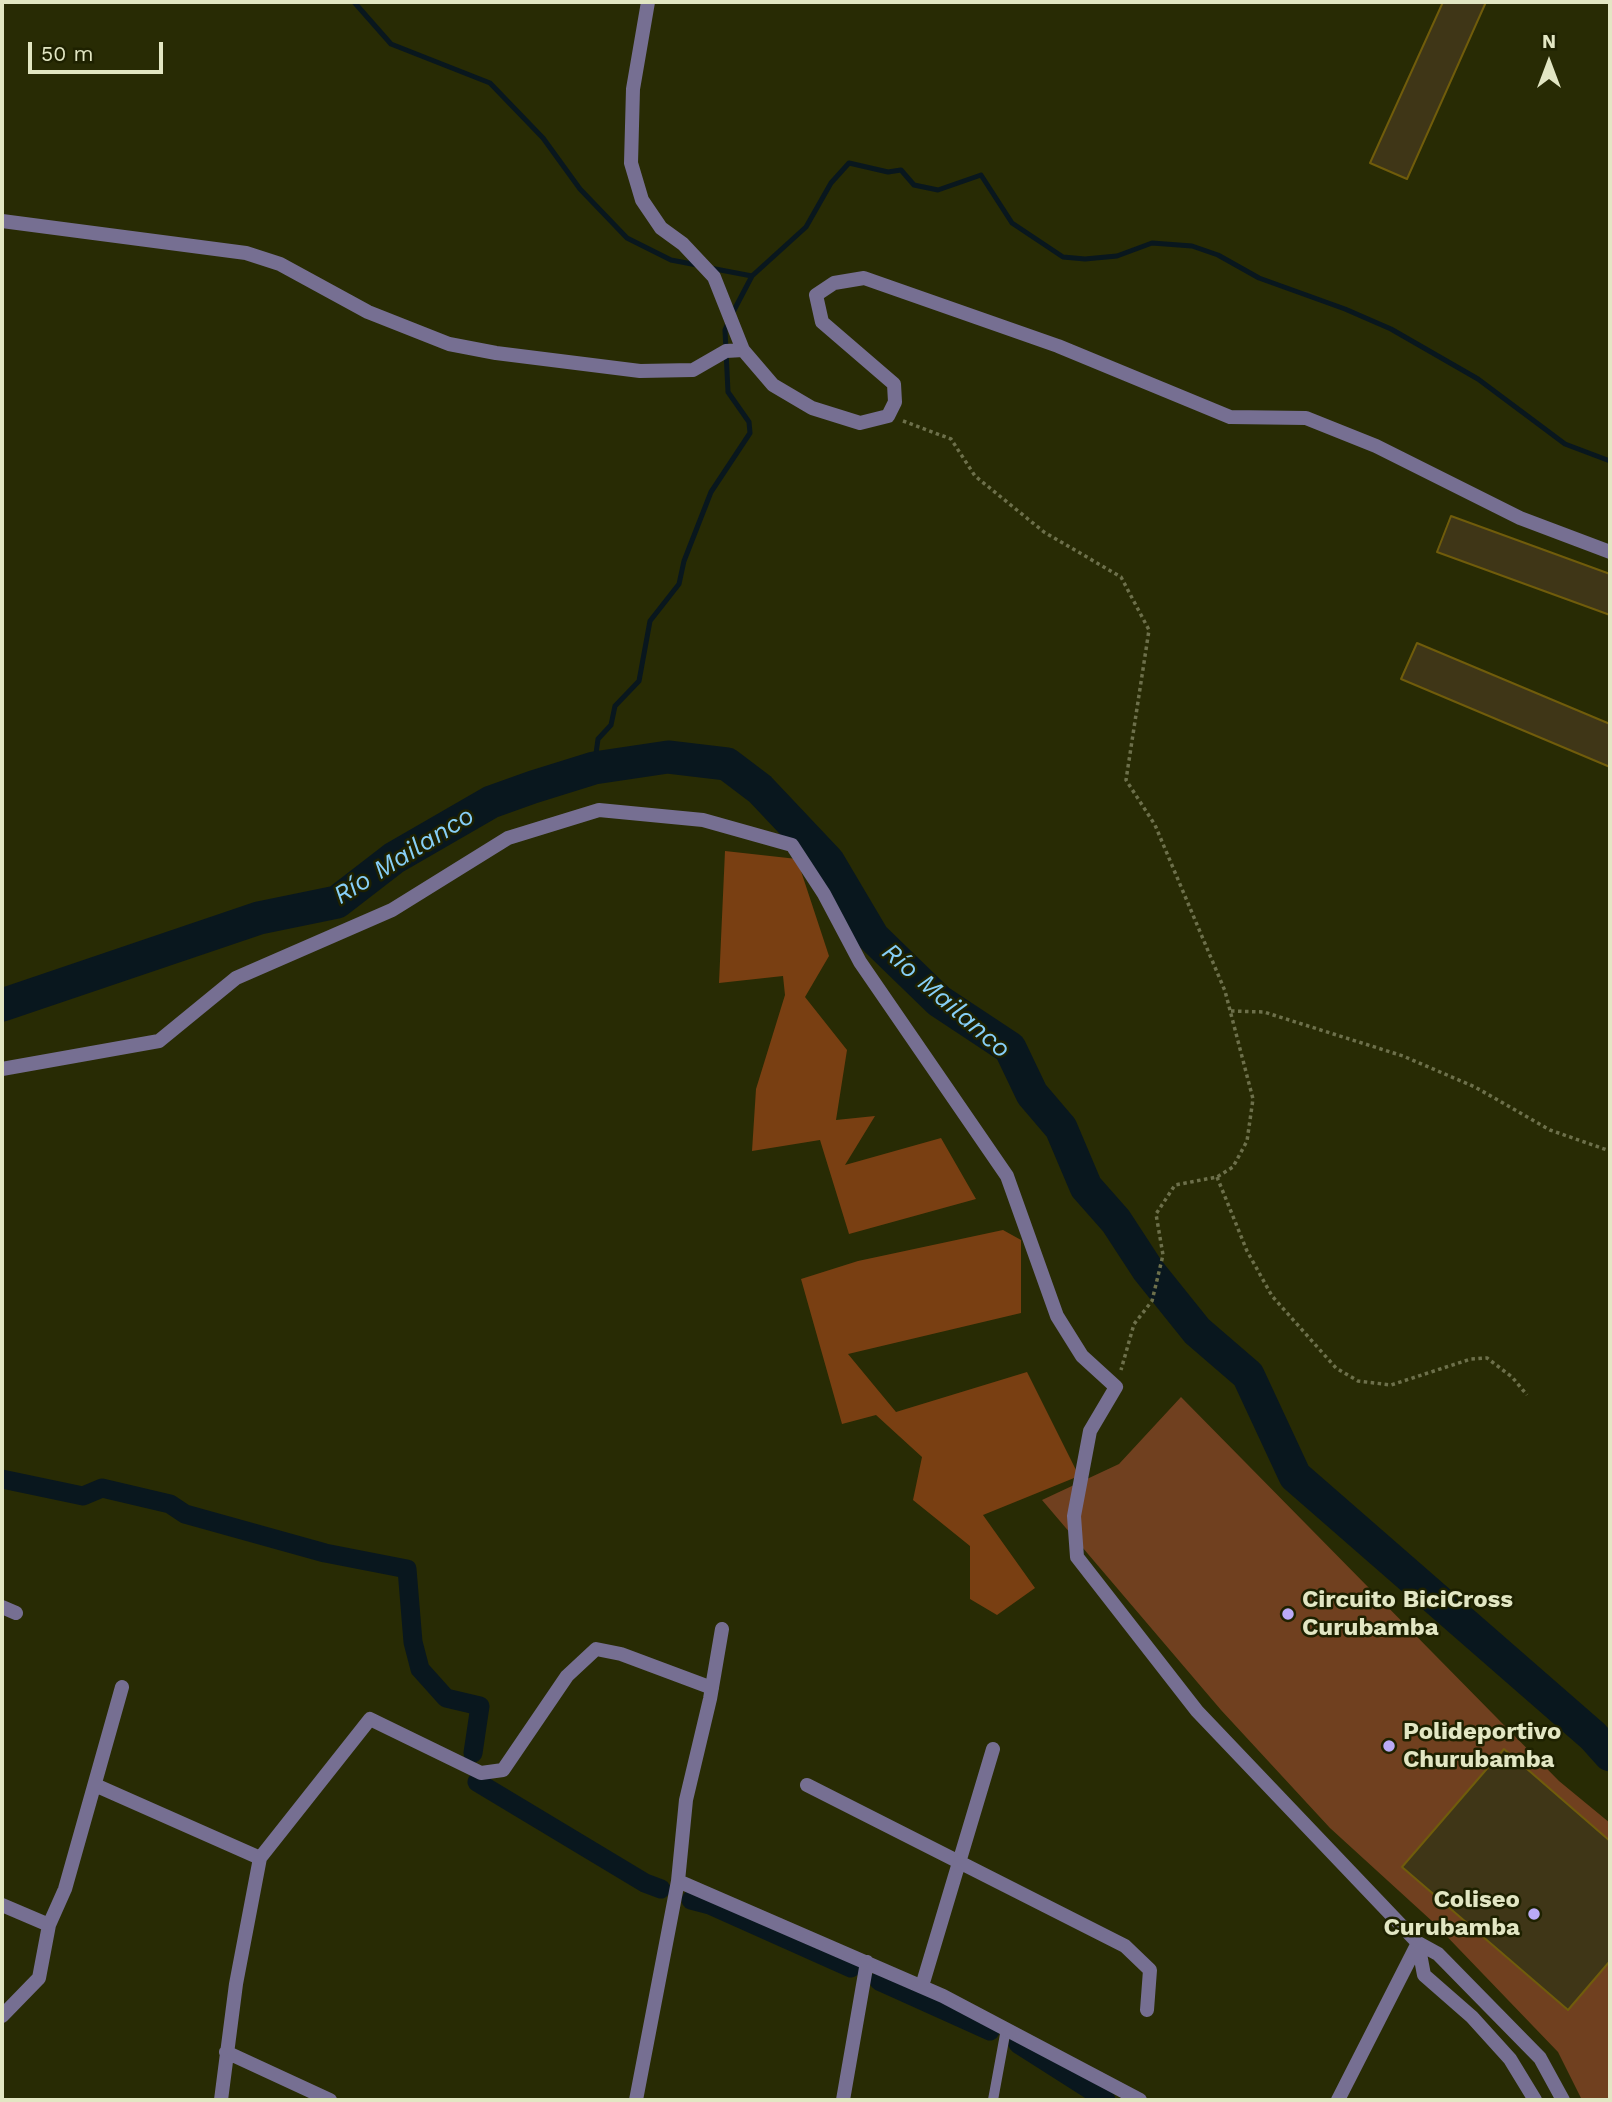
<!DOCTYPE html>
<meta charset="utf-8">
<style>
body{margin:0}
#map{position:relative;width:1612px;height:2102px;overflow:hidden;background:#282b04;font-family:"Work Sans",sans-serif}
canvas{display:block}
.frame{position:absolute;inset:0;border:4px solid #e2e6c3;pointer-events:none}
.north{position:absolute;left:1514px;top:28px;width:70px;height:70px;-webkit-text-stroke:5px #1e2100;paint-order:stroke;rotate:0deg;font-size:19px;font-weight:700;line-height:28px;text-align:center;color:#e2e6c3}
.north::after{content:'';display:block;margin:auto;width:24px;height:32px;background:#e2e6c3;clip-path:polygon(50% 0,100% 100%,50% 72%,0 100%)}
.scale{position:absolute;left:28px;top:42px;width:135px;height:32px;box-sizing:border-box;border:4px solid #e2e6c3;border-top:0;padding-left:9px;font-size:21px;line-height:24px;white-space:nowrap;color:#e2e6c3;-webkit-text-stroke:5px #1e2100;paint-order:stroke}
</style>
<div id="map">
<canvas width="1612" height="2102"></canvas>
<div class="frame"></div>
<div class="north">N</div>
<div class="scale">50 m</div>
</div>
<script>
const c = document.querySelector('canvas').getContext('2d');
c.lineJoin = 'round';
function fill(path, color) { c.fillStyle = color; c.fill(path, 'evenodd'); }
const shape = rows => new Path2D(rows.map(r => 'M' + r).join(''));
function stroke(path, color, width, dash) { c.strokeStyle = color; c.lineWidth = width; c.lineCap = dash ? 'butt' : 'round'; c.setLineDash(dash || []); c.stroke(path); }
function write(font, color, halo, rows, align = 'center') {
  c.font = font + ' "Work Sans",sans-serif'; c.lineWidth = 5; c.setLineDash([]); c.textBaseline = 'middle'; c.strokeStyle = halo; c.fillStyle = color; for (const [text, x, y, turn = 0] of rows) {
    c.save(); c.translate(x, y); c.rotate((+turn || 0) * Math.PI / 180); c.textAlign = isNaN(turn) ? turn : align; if (halo) c.strokeText(text, 0, 0); c.fillText(text, 0, 0); c.restore();
  }
}
fill(shape([
 [1181,1397,1559,1781,1610,1823,1610,2100,1582,2100,1558,2052,1433,1922,1330,1828,1221,1710,1042,1500,1119,1464]
]), '#70401f');
fill(shape([
 [725,851,797,859,829,956,805,997,847,1050,836,1120,875,1116,845,1165,941,1138,976,1199,849,1234,820,1140,752,1151,756,1089,785,995,783,976,719,983],
 [1003,1230,1021,1240,1021,1313,848,1354,896,1412,1027,1372,1079,1476,983,1515,1035,1588,997,1615,970,1599,970,1546,913,1500,922,1457,876,1415,842,1424,801,1279,858,1261]
]), '#793f12');
stroke(shape([
 [354,2,391,44,490,83,543,138,580,189,627,238,671,260,697,265],
 [710,268,752,276],
 [732,314,752,276,806,227,831,183,849,163,888,172,901,170,914,185,938,190,981,175,1012,223,1063,257,1085,259,1117,256,1152,243,1192,246,1218,255,1259,278,1345,309,1391,329,1478,379,1565,444,1610,461],
 [594,768,598,739,611,725,615,706,639,681,650,621,679,584,684,561,711,492,750,433,749,422,728,392,725,330,728,323]
]), '#09171e', 5);
stroke(shape([
 [2,1479,83,1496,102,1488,170,1504,185,1514,325,1553,407,1569,413,1642,420,1669,446,1698,480,1706,473,1753],
 [477,1782,645,1883,661,1889],
 [691,1900,710,1905,851,1968],
 [879,1981,990,2031],
 [1018,2044,1106,2100]
]), '#09171e', 19);
stroke(shape([
 [2,1005,259,918,337,902,394,858,491,802,533,787,594,768,668,757,727,764,760,789,828,861,873,937,939,1001,1010,1048,1032,1094,1061,1128,1086,1187,1116,1221,1148,1270,1197,1331,1248,1375,1295,1476,1593,1736,1610,1755]
]), '#09171e', 33);
const building = shape([
 [1443,2,1486,2,1407,179,1370,163,1443,2],
 [1451,516,1610,574,1610,615,1437,552,1451,516],
 [1417,643,1610,724,1610,767,1401,679,1417,643],
 [1504,1749,1610,1841,1610,1961,1568,2010,1402,1867,1504,1749]
]);
fill(building, '#3f3617');
stroke(building, '#705c0b', 2);
stroke(shape([
 [903,421,951,439,975,476,1044,532,1121,577,1149,630,1126,780,1155,825,1225,991,1253,1099,1247,1141,1233,1167,1217,1177,1175,1185,1156,1214,1163,1255,1152,1301,1134,1324,1121,1370],
 [1231,1011,1264,1012,1403,1056,1475,1087,1550,1130,1610,1151],
 [1217,1177,1247,1251,1272,1296,1336,1368,1358,1381,1391,1385,1471,1359,1487,1358,1512,1377,1527,1395]
]), '#6d704b', 3.5, [3.5, 3.5]);
stroke(shape([
 [993,2100,1006,2029]
]), '#766f92', 10);
stroke(shape([
 [648,2,633,89,631,163,642,200,661,228,683,244,714,277,743,350],
 [2,221,246,253,280,264,368,312,449,344,496,353,640,371,693,370,726,351,743,350,773,385,812,408,860,423,888,416,895,402,894,384,822,322,816,295,834,283,864,278,1058,346,1230,417,1306,418,1376,446,1520,518,1610,552],
 [2,1069,159,1041,236,978,392,910,508,838,599,810,703,820,792,845,824,894,860,962,1007,1176,1057,1316,1082,1356,1116,1387,1090,1431,1074,1516,1077,1557,1197,1711,1418,1943,1438,1954,1540,2058,1563,2100],
 [2,1607,16,1613],
 [95,1785,260,1858],
 [807,1785,1125,1946,1150,1970,1147,2010],
 [678,1881,943,1996,1140,2100],
 [2,1905,49,1925],
 [1418,1943,1424,1975,1472,2017,1510,2059,1535,2100],
 [922,1986,993,1749],
 [2,2016,39,1978,49,1925,65,1889,122,1687],
 [226,2052,330,2100],
 [221,2100,236,1984,260,1858,370,1719,481,1773,503,1770,567,1676,596,1649,621,1654,712,1688],
 [636,2100,678,1881,686,1800,710,1699,722,1629],
 [843,2100,867,1962],
 [1338,2100,1418,1943]
]), '#766f92', 14);
for (const [x, y, r, color] of [
 [1288,1614,7,"#baaaf6"],
 [1389,1746,7,"#baaaf6"],
 [1534,1914,7,"#baaaf6"]
]) { const dot = new Path2D(); dot.arc(x, y, r, 0, 2 * Math.PI); c.fillStyle = color; c.fill(dot); stroke(dot, '#1e2100', 2.5); }
write('bold 24px', '#e2e6c3', '#1e2100', [
 ["Circuito BiciCross",1302,1600],
 ["Curubamba",1302,1628],
 ["Polideportivo",1403,1732],
 ["Churubamba",1403,1760],
 ["Coliseo",1520,1900,"right"],
 ["Curubamba",1520,1928,"right"]
], 'left');
write('italic 26px', '#87cff7', '#1e2100', [
 ["Río Mailanco",404,856,-32],
 ["Río Mailanco",946,1001,41]
]);
</script>
